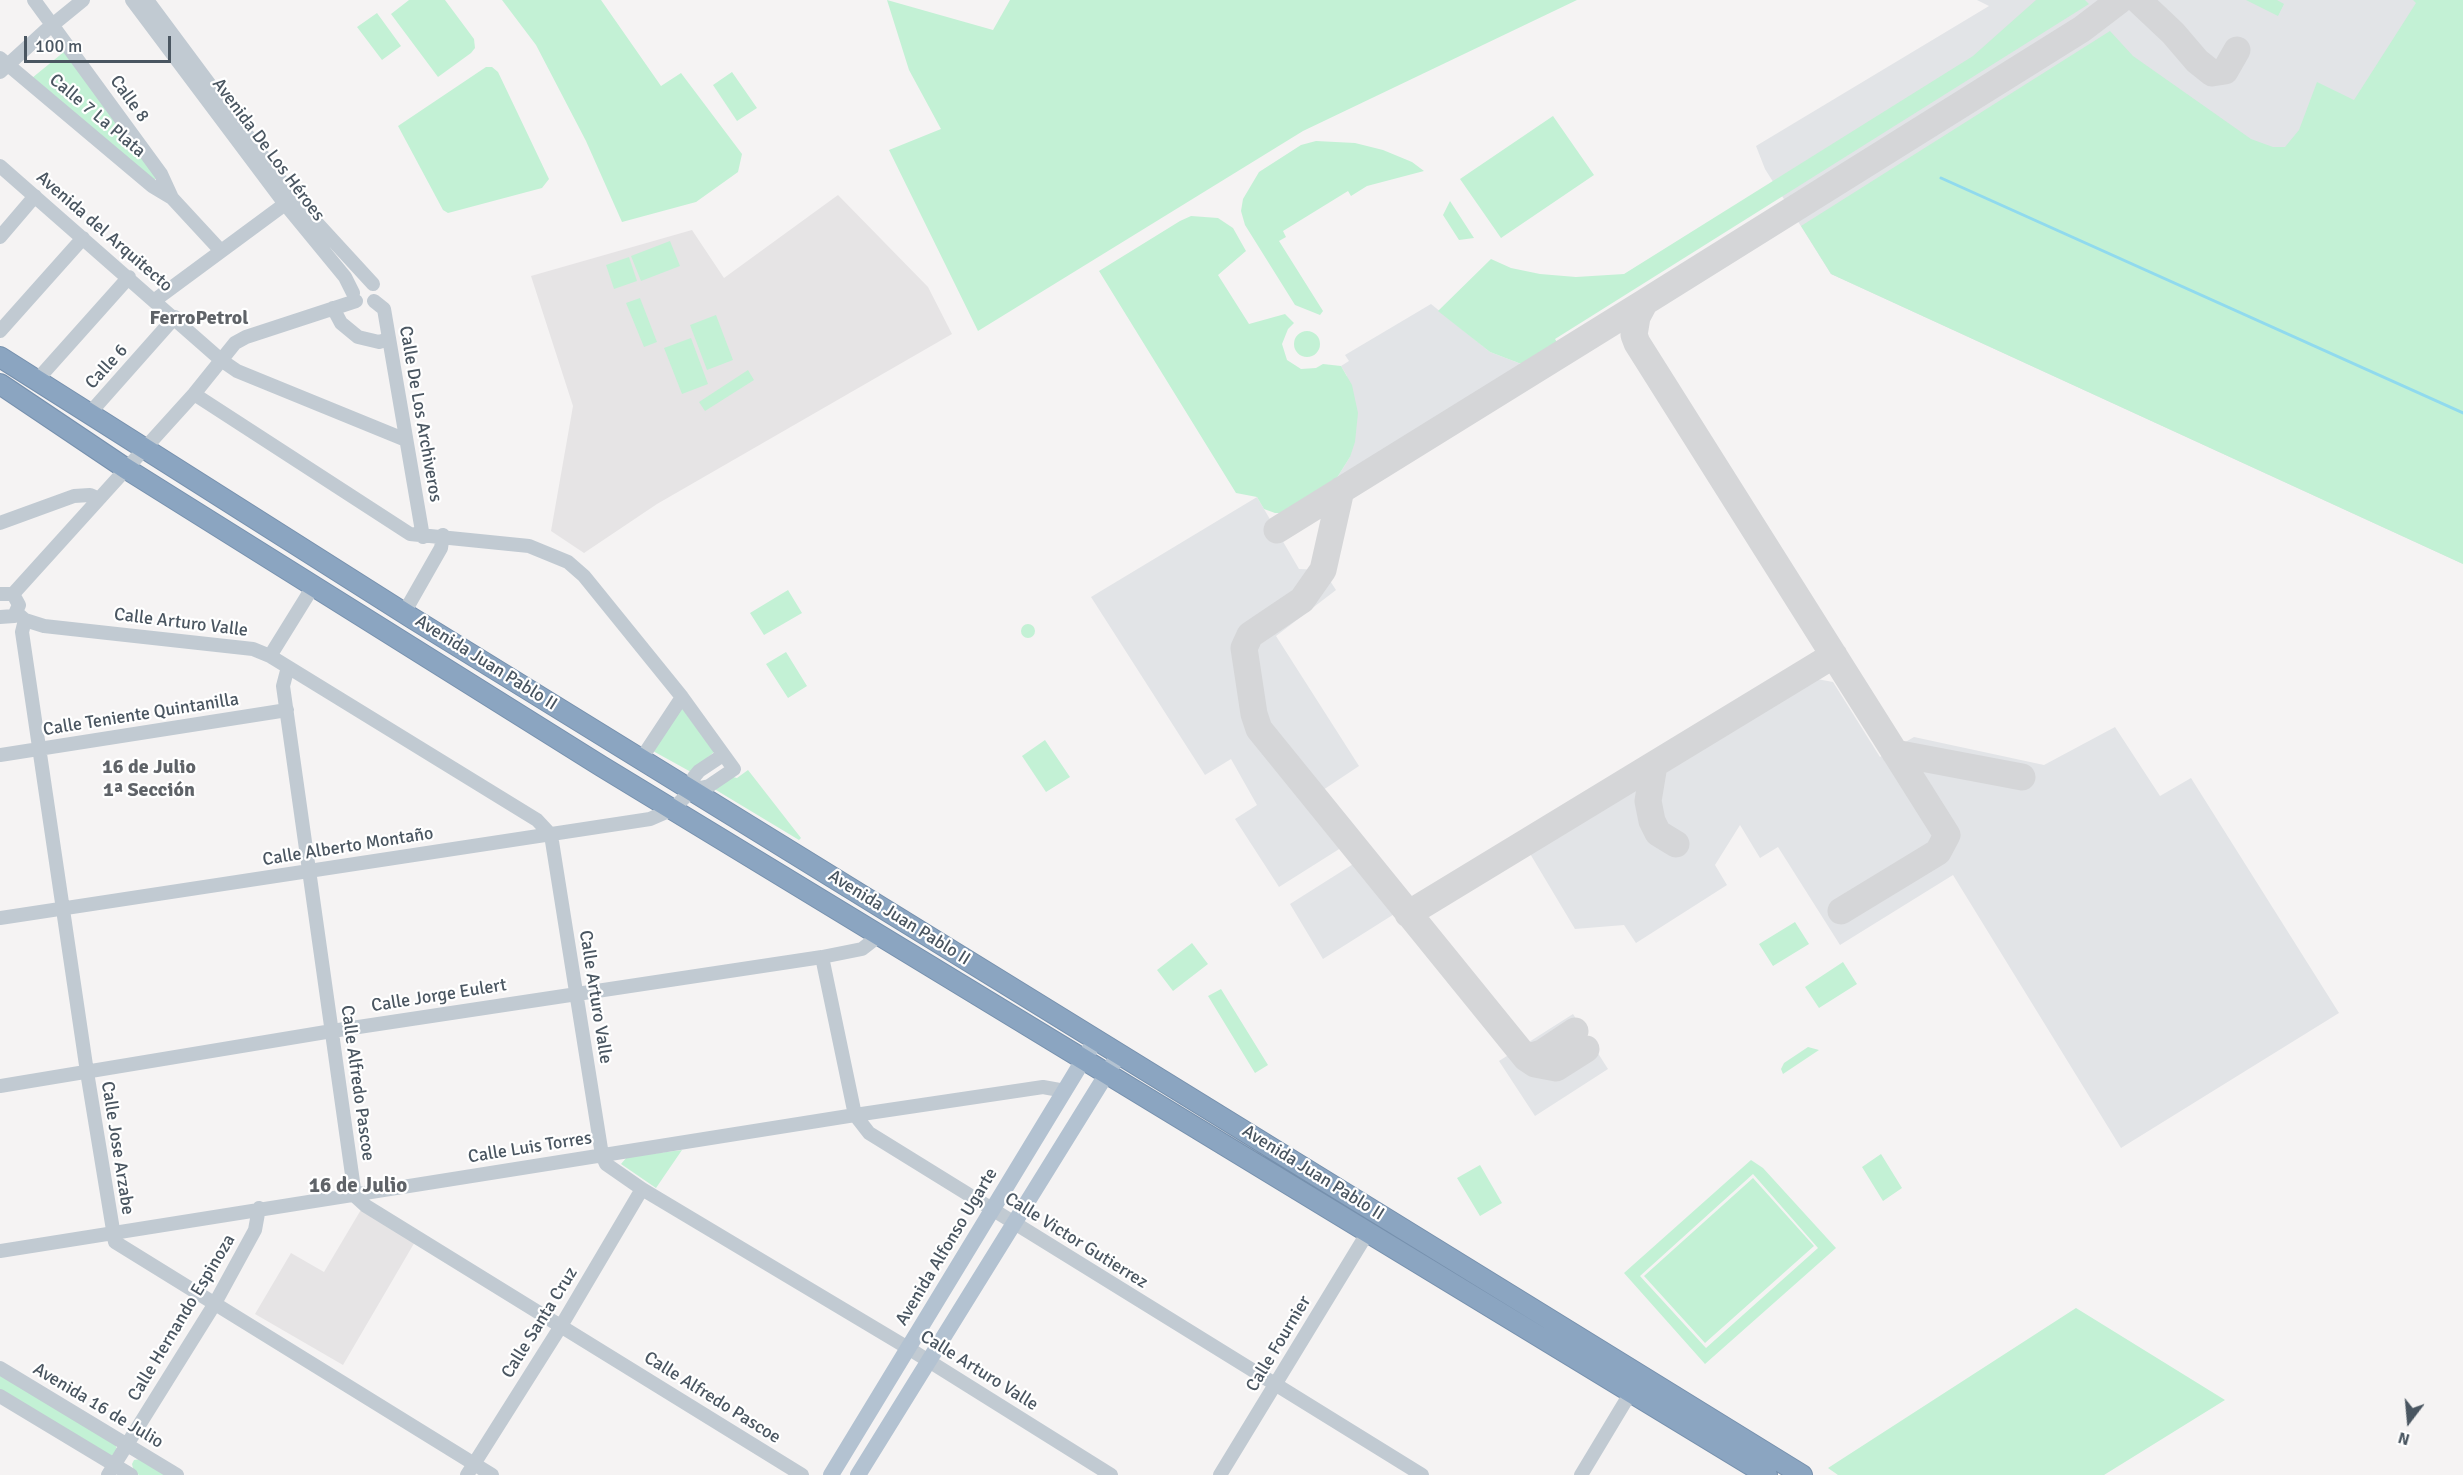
<!DOCTYPE html>
<meta charset="utf-8">
<style>
body{margin:0}
#map{position:relative;width:2463px;height:1475px;overflow:hidden;background:#f5f3f3;font-family:Signika,sans-serif}
canvas{display:block}
.north{position:absolute;left:2379px;top:1391px;width:60px;height:60px;-webkit-text-stroke:4px #fff;paint-order:stroke;rotate:196deg;font-size:16px;font-weight:700;line-height:24px;text-align:center;color:#4a5661}
.north::after{content:'';display:block;margin:auto;width:21px;height:27px;background:#4a5661;clip-path:polygon(50% 0,100% 100%,50% 72%,0 100%)}
.scale{position:absolute;left:24px;top:36px;width:147px;height:27px;box-sizing:border-box;border:3px solid #4a5661;border-top:0;padding-left:8px;font-size:18px;line-height:21px;white-space:nowrap;color:#4a5661;-webkit-text-stroke:4px #fff;paint-order:stroke}
</style>
<div id="map">
<canvas width="2463" height="1475"></canvas>
<div class="north">N</div>
<div class="scale">100 m</div>
</div>
<script>
const c = document.querySelector('canvas').getContext('2d');
c.lineJoin = 'round';
function fill(path, color) { c.fillStyle = color; c.fill(path, 'evenodd'); }
const shape = rows => new Path2D(rows.map(r => 'M' + r).join(''));
function stroke(path, color, width, dash) { c.strokeStyle = color; c.lineWidth = width; c.lineCap = dash ? 'butt' : 'round'; c.setLineDash(dash || []); c.stroke(path); }
function write(font, color, halo, rows, align = 'center') {
  c.font = font + ' Signika,sans-serif'; c.lineWidth = 4.5; c.setLineDash([]); c.textBaseline = 'middle'; c.strokeStyle = halo; c.fillStyle = color; for (const [text, x, y, turn = 0] of rows) {
    c.save(); c.translate(x, y); c.rotate((+turn || 0) * Math.PI / 180); c.textAlign = isNaN(turn) ? turn : align; if (halo) c.strokeText(text, 0, 0); c.fillText(text, 0, 0); c.restore();
  }
}
fill(shape([
 [838,195,928,287,952,334,657,504,584,553,551,531,573,406,531,276,692,230,724,278],
 [362,1208,416,1240,343,1365,255,1314,291,1253,324,1272]
]), '#e6e4e5');
fill(shape([
 [1977,0,2463,0,2463,564,1831,274,1765,169,1756,146,1989,6],
 [1431,304,1490,352,1524,365,1333,484,1350,457,1347,376,1341,366,1349,361,1345,355],
 [1257,497,1299,569,1323,570,1336,590,1276,636,1359,766,1320,792,1272,733,1259,740,1344,846,1279,887,1235,819,1257,805,1231,759,1205,775,1091,597],
 [1817,679,1833,682,1880,757,1914,737,2044,765,2115,727,2160,796,2191,778,2339,1013,2121,1148,1953,875,1840,945,1778,847,1760,858,1740,825,1715,865,1727,885,1636,943,1624,925,1575,929,1529,852],
 [1358,861,1399,911,1323,959,1290,904],
 [1573,1014,1608,1069,1535,1116,1499,1061]
]), '#e2e4e7');
fill(shape([
 [409,0,445,0,474,39,475,48,471,53,438,77,391,14],
 [502,0,601,0,661,86,681,73,742,154,738,172,696,202,622,222,586,141,536,45],
 [887,0,993,30,1010,0,1577,0,1303,131,978,331,889,150,941,129,909,70],
 [2036,0,2085,0,2089,4,1555,339,1558,344,1524,365,1490,352,1438,311,1491,259,1511,268,1540,274,1576,277,1624,274,1973,56],
 [2246,0,2277,0,2284,4,2278,16],
 [2413,0,2463,0,2463,564,1831,274,1801,226,2110,31,2133,56,2251,139,2273,147,2285,147,2299,130,2317,82,2354,100,2416,3],
 [377,13,401,46,382,60,357,27],
 [65,51,157,178,152,181,32,78],
 [486,67,492,67,498,72,549,179,542,188,448,213,443,210,398,126],
 [732,72,757,108,737,121,713,85],
 [1553,116,1594,175,1501,238,1460,179],
 [1316,141,1355,143,1383,150,1412,162,1424,171,1367,186,1351,196,1348,191,1283,231,1286,237,1279,241,1323,311,1320,315,1295,305,1245,225,1241,211,1243,199,1259,172,1301,145],
 [1450,201,1474,238,1459,240,1443,215],
 [1191,216,1218,218,1233,228,1246,251,1218,275,1249,324,1285,314,1294,323,1288,329,1282,344,1287,360,1301,369,1316,368,1323,364,1341,366,1352,385,1358,413,1355,442,1350,457,1333,484,1287,513,1275,513,1264,509,1257,497,1236,493,1099,271,1180,221],
 [670,241,680,266,641,281,631,256],
 [629,257,637,281,614,289,606,265],
 [640,298,657,342,644,347,626,303],
 [716,315,733,360,707,370,690,325],
 '1294 344a13 13 0 1 1 26 0a13 13 0 1 1-26 0Z',
 [691,338,708,384,682,394,664,348],
 [748,370,754,380,705,411,699,402],
 [788,590,802,613,764,635,750,613],
 '1021 631a7 7 0 1 1 14 0a7 7 0 1 1-14 0Z',
 [786,652,807,686,788,698,766,664],
 [682,708,714,752,691,772,653,751],
 [1045,740,1070,777,1046,792,1022,756],
 [748,770,801,838,799,840,716,790,715,786,729,776,737,778],
 [1795,922,1809,944,1773,966,1759,944],
 [1192,943,1208,964,1173,991,1157,970],
 [1843,962,1857,984,1819,1008,1805,987],
 [1221,989,1268,1065,1255,1073,1208,996],
 [1808,1047,1819,1050,1783,1074,1781,1069,1784,1063],
 [682,1150,656,1188,621,1164,627,1157],
 [1881,1154,1902,1188,1883,1201,1862,1167],
 [1751,1160,1763,1168,1836,1248,1705,1364,1624,1273],
 [1753,1174,1818,1248,1706,1348,1640,1276],
 [1480,1165,1502,1203,1480,1216,1457,1178],
 [1753,1178,1814,1246,1705,1343,1644,1276],
 [2076,1308,2225,1400,2104,1475,1838,1475,1828,1468],
 [0,1373,115,1444,117,1449,111,1457,0,1392],
 [141,1459,170,1475,139,1475,134,1472,132,1464,134,1460]
]), '#c3f1d5');
stroke(shape([
 [1941,178,2463,413]
]), '#90daee', 3);
stroke(shape([
 [2138,0,2173,33,2197,61,2212,73,2225,71,2237,50],
 [1341,490,1323,570,1302,600,1250,635,1244,648,1254,714,1259,729,1526,1058,1535,1064,1556,1068,1586,1049],
 [1277,530,1645,302],
 [1895,753,2022,777],
 [1654,765,1648,801,1652,821,1658,833,1676,844],
 [1841,911,1938,852,1947,835,1637,343,1634,335,1637,317,1645,302,2082,29,2120,0],
 [1408,914,1834,655],
 [1526,1058,1542,1053,1575,1031]
]), '#d5d6d8', 27);
const highway = shape([
 [0,357,412,618,1802,1475],
 [0,384,125,468,601,766,1767,1475]
]);
stroke(highway, '#7690ad', 22);
stroke(shape([
 [34,0,161,174,172,198],
 [132,0,285,204,345,277,353,293],
 [147,0,294,198,373,284],
 [0,58,152,186,172,198,221,251],
 [0,72,45,31,83,0],
 [0,166,221,360,237,371,406,440],
 [0,237,35,196],
 [155,300,285,204],
 [374,301,384,309,423,537],
 [333,308,341,323,358,337,379,342,389,339],
 [0,331,83,238],
 [37,380,129,277],
 [194,394,410,534,529,546,568,562,584,576,682,697,734,769,709,786,692,790],
 [89,414,175,317],
 [0,523,74,496,90,495,97,498],
 [0,594,13,594,19,605,14,616,0,617],
 [13,594,194,394,235,343,246,337,356,301],
 [17,613,25,620,44,626,253,649,270,656,537,820,551,835,602,1155,606,1164,642,1189,908,1348,1111,1475],
 [404,613,441,548,443,535],
 [25,620,22,632,87,1072,115,1242,492,1475],
 [270,656,314,585],
 [288,667,283,686,355,1196,366,1206,802,1475],
 [0,755,287,710],
 [641,759,682,697],
 [692,790,694,777,699,771,723,755],
 [0,918,650,819,673,809,692,790],
 [822,957,855,1115,869,1133,1422,1475],
 [0,1086,332,1031,822,957,862,949,880,935],
 [0,1251,855,1115,1043,1087,1065,1091],
 [0,1368,177,1475],
 [0,1396,131,1475],
 [108,1475,214,1305,255,1230,259,1208],
 [467,1475,561,1326,642,1189],
 [1220,1475,1368,1232],
 [1581,1475,1631,1392]
]), '#c1cad2', 14);
stroke(shape([
 [831,1475,1096,1039],
 [858,1475,1119,1054]
]), '#b3c2d1', 16);
stroke(highway, '#8ba5c1', 20);
write('18px', '#4a5661', '#fff', [
 ["Calle 8",129,99,54],
 ["Calle 7 La Plata",97,116,40],
 ["Avenida De Los Héroes",268,150,53],
 ["Avenida del Arquitecto",104,232,41],
 ["Calle 6",107,367,-48],
 ["Calle De Los Archiveros",420,414,80],
 ["Calle Arturo Valle",181,623,7],
 ["Avenida Juan Pablo II",486,663,32],
 ["Calle Teniente Quintanilla",141,715,-9],
 ["Calle Alberto Montaño",348,847,-9],
 ["Avenida Juan Pablo II",899,918,32],
 ["Calle Jorge Eulert",439,996,-9],
 ["Calle Arturo Valle",595,997,81],
 ["Calle Alfredo Pascoe",357,1083,82],
 ["Calle Jose Arzabe",117,1148,81],
 ["Calle Luis Torres",530,1148,-9],
 ["Avenida Juan Pablo II",1313,1173,32],
 ["Calle Victor Gutierrez",1076,1241,32],
 ["Avenida Alfonso Ugarte",947,1247,-59],
 ["Calle Hernando Espinoza",182,1318,-59],
 ["Calle Santa Cruz",540,1323,-58],
 ["Calle Fournier",1279,1344,-59],
 ["Calle Arturo Valle",979,1371,32],
 ["Calle Alfredo Pascoe",712,1398,32],
 ["Avenida 16 de Julio",98,1406,31]
]);
write('bold 20px', '#5f6368', '#fff', [
 ["FerroPetrol",199,319],
 ["16 de Julio",149,768],
 ["1ª Sección",149,791]
]);
write('bold 21px', '#5f6368', '#fff', [
 ["16 de Julio",358,1186]
]);
</script>
